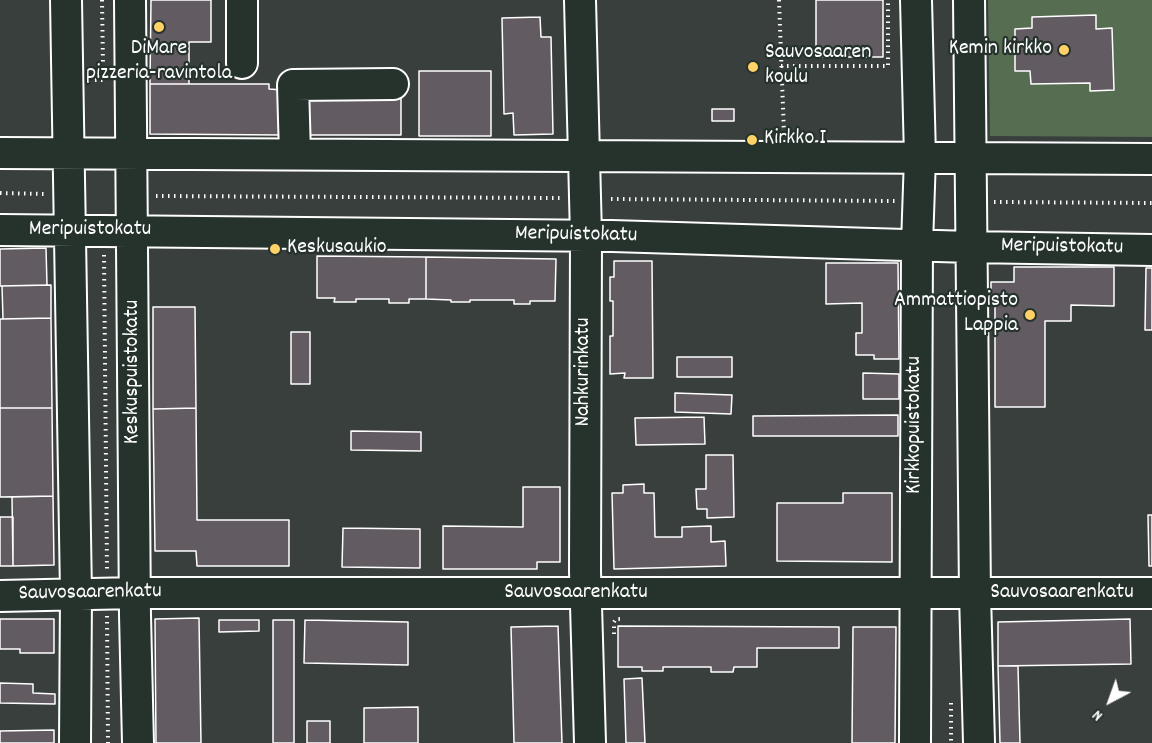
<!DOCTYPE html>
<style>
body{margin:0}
#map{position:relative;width:1152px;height:743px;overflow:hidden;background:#383f3d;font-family:Dekko,sans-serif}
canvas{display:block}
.north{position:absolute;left:1080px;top:671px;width:60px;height:60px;-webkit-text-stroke:4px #26332d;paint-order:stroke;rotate:221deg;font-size:16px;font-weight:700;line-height:24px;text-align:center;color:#fff}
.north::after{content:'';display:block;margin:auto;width:21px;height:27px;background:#fff;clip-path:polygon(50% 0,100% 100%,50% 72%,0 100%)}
</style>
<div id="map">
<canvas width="1152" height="743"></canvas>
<div class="north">N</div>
</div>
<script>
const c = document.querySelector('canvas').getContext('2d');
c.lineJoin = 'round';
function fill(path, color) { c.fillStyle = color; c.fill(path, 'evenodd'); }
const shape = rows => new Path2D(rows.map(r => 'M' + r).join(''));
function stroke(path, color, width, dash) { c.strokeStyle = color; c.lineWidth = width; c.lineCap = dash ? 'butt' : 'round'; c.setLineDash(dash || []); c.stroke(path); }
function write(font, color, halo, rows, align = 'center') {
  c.font = font + ' Dekko,sans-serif'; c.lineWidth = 4.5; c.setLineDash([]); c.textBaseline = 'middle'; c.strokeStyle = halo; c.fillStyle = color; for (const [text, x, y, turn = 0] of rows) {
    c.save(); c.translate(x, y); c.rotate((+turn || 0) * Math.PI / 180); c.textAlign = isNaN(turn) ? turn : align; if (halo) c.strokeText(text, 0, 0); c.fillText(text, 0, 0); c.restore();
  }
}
fill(shape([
 [988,0,1152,0,1152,137,990,136]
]), '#566d51');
const building = shape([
 [151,0,211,0,211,42,189,42,189,84,150,84,151,0],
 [816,0,883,0,883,57,816,57,816,0],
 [1096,15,1096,29,1112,28,1114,90,1090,91,1090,83,1031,84,1030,71,1015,71,1015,29,1032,28,1032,17,1096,15],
 [540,17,541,37,551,37,553,134,514,135,513,113,504,114,502,18,540,17],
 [419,71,491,71,491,136,419,136,419,71],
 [150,84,269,84,269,89,282,90,282,135,150,134,150,84],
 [301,98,401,98,401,135,301,135,301,98],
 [712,109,734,109,734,121,712,121,712,109],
 [46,248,47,285,0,286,0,249,46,248],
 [317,256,426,257,426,299,409,299,409,303,389,303,389,299,356,299,356,302,334,302,335,298,317,298,317,256],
 [426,257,556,259,555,301,530,301,530,304,514,304,514,300,470,300,470,302,451,302,451,300,426,299,426,257],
 [614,261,652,261,653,378,624,378,625,373,610,374,610,336,613,336,613,301,610,301,610,277,614,277,614,261],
 [826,263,898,263,899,359,874,359,874,355,856,355,856,333,862,333,862,303,826,304,826,263],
 [1014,267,1114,267,1114,306,1071,305,1071,321,1045,321,1045,407,995,407,995,305,991,304,991,282,1014,282,1014,267],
 [1146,268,1152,268,1152,330,1145,330,1146,268],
 [51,285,51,318,3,319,2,286,51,285],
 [153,307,195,307,196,408,153,409,153,307],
 [51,318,52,408,0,408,0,319,51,318],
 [291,332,310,332,310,384,291,384,291,332],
 [677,357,732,357,732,377,677,377,677,357],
 [863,373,899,374,899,399,863,399,863,373],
 [675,393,732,395,731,414,675,412,675,393],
 [0,408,52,408,53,496,0,497,0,408],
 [196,408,197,520,289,520,289,566,197,566,196,551,155,551,153,409,196,408],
 [898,415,898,436,753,436,753,416,898,415],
 [704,417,705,444,636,445,635,418,704,417],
 [351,431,421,432,421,451,351,450,351,431],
 [706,455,733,455,734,517,707,518,707,509,697,509,696,489,706,489,706,455],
 [644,484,644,493,654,493,655,537,682,537,682,527,711,526,711,542,725,541,726,566,614,569,612,493,623,493,623,485,644,484],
 [523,487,560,487,560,562,537,562,537,569,443,569,443,526,523,527,523,487],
 [843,493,892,493,892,562,777,561,777,503,843,503,843,493],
 [53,496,54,565,13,566,12,497,53,496],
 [1148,515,1152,515,1152,566,1149,566,1148,515],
 [0,517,13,517,13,566,0,566,0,517],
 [343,528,420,529,420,568,342,567,343,528],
 [199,618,201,743,156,743,155,619,199,618],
 [0,619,54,619,54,653,20,653,20,649,0,649,0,619],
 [1130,619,1131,664,998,666,998,622,1130,619],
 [219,620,259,620,259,631,219,632,219,620],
 [273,620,294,620,294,743,273,743,273,620],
 [305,620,408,622,408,665,304,663,305,620],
 [558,626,562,743,514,743,511,627,558,626],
 [618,626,839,627,839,648,757,648,757,667,734,667,733,672,711,672,711,667,663,667,663,671,642,671,642,667,618,667,618,626],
 [853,627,896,627,895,743,852,743,853,627],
 [998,666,1018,666,1020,743,1000,743,998,666],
 [642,678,645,743,626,743,624,679,642,678],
 [0,683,33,684,33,693,55,694,55,704,0,703,0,683],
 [418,707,418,743,364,743,364,708,418,707],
 [307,721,330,721,330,743,307,743,307,721],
 [54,730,54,743,0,743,0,731,54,730]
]);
fill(building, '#635b62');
stroke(building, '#fff', 1.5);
const minor = shape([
 [66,0,76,593,75,743],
 [130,0,135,615,138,743],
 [242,0,242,63],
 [580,0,586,236,585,571,590,743],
 [969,0,975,594,979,743],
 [0,153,1152,159],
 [295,154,293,85,393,84],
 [0,230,612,236,970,247,1152,250],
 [0,596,136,593,1152,593],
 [915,743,917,245,920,157,916,0]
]);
stroke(minor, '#fff', 34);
stroke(shape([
 [102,0,103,65],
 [779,0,784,134],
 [781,66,888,66,888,0],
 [89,80,104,80],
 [0,193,44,194],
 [156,196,560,198],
 [611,199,896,201],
 [994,202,1152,203],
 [104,255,107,571],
 [107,616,108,743],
 [614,634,614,622,616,619,620,619],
 [951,703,951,743]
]), '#fff', 4, [1.5, 4.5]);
stroke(minor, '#26332d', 30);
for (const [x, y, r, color] of [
 [159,27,6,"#ffd166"],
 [1064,50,6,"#ffd166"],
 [753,67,6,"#ffd166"],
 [752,140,6,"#ffd166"],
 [275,249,6,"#ffd166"],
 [1030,315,6,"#ffd166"]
]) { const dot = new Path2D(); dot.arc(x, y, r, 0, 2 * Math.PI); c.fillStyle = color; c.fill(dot); stroke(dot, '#26332d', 2); }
write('22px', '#fff', '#26332d', [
 ["DiMare",159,50,"center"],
 ["pizzeria-ravintola",159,75,"center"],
 ["Kemin kirkko",1052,50,"right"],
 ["Sauvosaaren",765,54],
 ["koulu",765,79],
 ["Kirkko I",764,140],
 ["Keskusaukio",287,249],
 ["Ammattiopisto",1018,302,"right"],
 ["Lappia",1018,327,"right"]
], 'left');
write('22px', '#fff', '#26332d', [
 ["Meripuistokatu",90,231],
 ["Meripuistokatu",576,236,1],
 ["Meripuistokatu",1062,248,1],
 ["Keskuspuistokatu",134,372,-90],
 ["Nahkurinkatu",585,372,-90],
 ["Kirkkopuistokatu",916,425,-90],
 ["Sauvosaarenkatu",90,594,-1],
 ["Sauvosaarenkatu",576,594],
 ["Sauvosaarenkatu",1062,594]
]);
</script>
